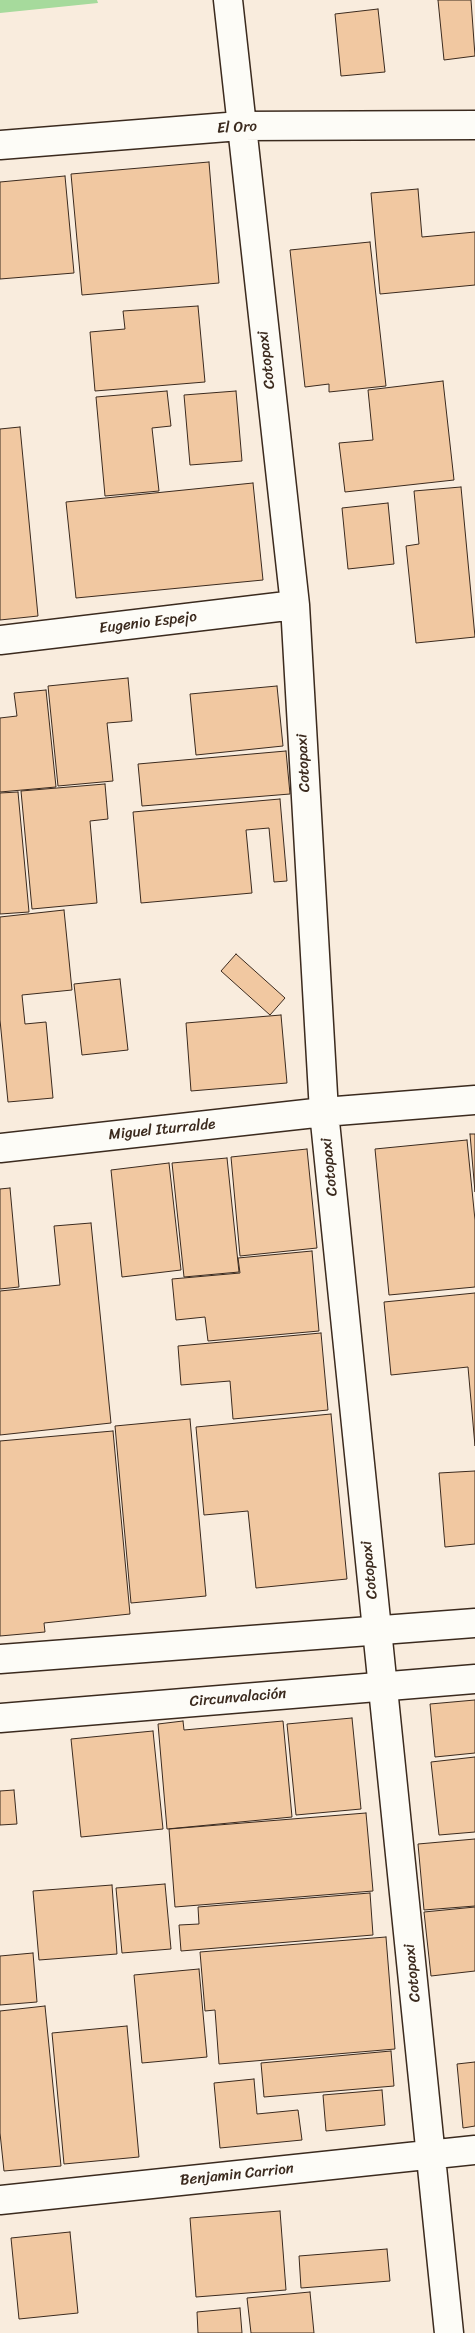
<!DOCTYPE html>
<meta charset="utf-8">
<style>
body{margin:0}
canvas{display:block;background:#f9ecdd}
</style>
<canvas width="475" height="2333"></canvas>
<script>
const c = document.querySelector('canvas').getContext('2d');
c.lineJoin = 'round';
function fill(path, color) { c.fillStyle = color; c.fill(path, 'evenodd'); }
const shape = rows => new Path2D(rows.map(r => 'M' + r).join(''));
function stroke(path, color, width, dash) { c.strokeStyle = color; c.lineWidth = width; c.lineCap = dash ? 'butt' : 'round'; c.setLineDash(dash || []); c.stroke(path); }
function write(font, color, halo, rows, align = 'center') {
  c.font = font + ' Sriracha,sans-serif'; c.lineWidth = 4.5; c.setLineDash([]); c.textBaseline = 'middle'; c.strokeStyle = halo; c.fillStyle = color; for (const [text, x, y, turn = 0] of rows) {
    c.save(); c.translate(x, y); c.rotate((+turn || 0) * Math.PI / 180); c.textAlign = isNaN(turn) ? turn : align; if (halo) c.strokeText(text, 0, 0); c.fillText(text, 0, 0); c.restore();
  }
}
fill(shape([
 [0,0,97,0,98,3,0,13]
]), '#a6da9c');
const building = shape([
 [438,0,471,0,475,56,444,60,438,0],
 [378,9,385,72,341,76,335,14,378,9],
 [209,162,219,283,82,295,71,174,209,162],
 [65,176,74,273,0,279,0,182,65,176],
 [418,189,422,237,475,232,475,285,380,294,371,193,418,189],
 [370,242,386,386,329,392,329,384,305,387,290,250,370,242],
 [198,306,205,382,95,391,90,332,125,329,123,311,198,306],
 [443,381,454,480,345,492,339,443,373,440,368,390,443,381],
 [167,391,171,426,152,428,159,491,105,496,96,397,167,391],
 [236,391,242,461,190,465,184,395,236,391],
 [20,427,38,616,0,620,0,429,20,427],
 [253,483,263,580,76,598,66,502,253,483],
 [461,487,475,637,416,643,406,546,419,544,414,491,461,487],
 [388,503,394,564,348,569,342,508,388,503],
 [128,678,132,721,107,723,113,781,58,786,48,686,128,678],
 [277,686,283,746,196,755,190,694,277,686],
 [46,690,56,787,0,792,0,718,17,716,14,693,46,690],
 [286,751,290,794,142,806,138,764,286,751],
 [105,784,108,819,90,821,97,903,32,909,21,791,105,784],
 [18,792,29,912,0,914,0,793,18,792],
 [280,799,287,881,274,882,269,828,246,830,252,893,141,903,133,812,280,799],
 [64,910,72,990,22,995,25,1024,46,1022,53,1098,8,1102,0,1020,0,917,64,910],
 [236,954,285,998,270,1015,221,971,236,954],
 [120,979,128,1050,82,1055,74,984,120,979],
 [281,1015,287,1083,191,1091,186,1023,281,1015],
 [470,1134,475,1134,475,1192,470,1134],
 [467,1140,475,1220,475,1287,389,1295,375,1149,467,1140],
 [307,1149,317,1248,240,1256,231,1157,307,1149],
 [227,1158,239,1272,184,1277,172,1163,227,1158],
 [169,1163,181,1270,122,1277,111,1170,169,1163],
 [10,1188,19,1287,0,1289,0,1189,10,1188],
 [91,1223,111,1423,0,1435,0,1291,60,1285,54,1226,91,1223],
 [312,1251,319,1331,208,1341,205,1317,176,1320,172,1279,240,1273,238,1258,312,1251],
 [475,1293,475,1446,468,1367,391,1375,384,1302,475,1293],
 [321,1333,328,1410,233,1419,230,1381,181,1385,178,1346,321,1333],
 [331,1414,347,1579,256,1588,248,1511,204,1515,196,1427,331,1414],
 [190,1419,206,1596,131,1603,115,1426,190,1419],
 [113,1431,130,1614,44,1623,45,1632,0,1636,0,1441,113,1431],
 [475,1471,475,1544,445,1547,439,1473,475,1471],
 [475,1700,475,1753,435,1757,430,1704,475,1700],
 [352,1718,361,1809,296,1815,287,1724,352,1718],
 [183,1721,184,1730,283,1721,292,1817,167,1829,158,1724,183,1721],
 [153,1731,163,1829,81,1837,71,1739,153,1731],
 [475,1757,475,1832,439,1835,431,1762,475,1757],
 [14,1790,17,1824,0,1825,0,1791,14,1790],
 [366,1813,373,1891,175,1907,169,1829,366,1813],
 [475,1839,475,1906,424,1910,418,1844,475,1839],
 [165,1884,171,1949,122,1953,116,1888,165,1884],
 [112,1885,117,1954,39,1960,33,1891,112,1885],
 [370,1893,373,1935,181,1951,179,1925,199,1924,198,1907,370,1893],
 [475,1907,475,1971,431,1976,424,1912,475,1907],
 [386,1937,395,2049,219,2064,215,2010,205,2011,200,1952,386,1937],
 [33,1953,37,2002,0,2005,0,1956,33,1953],
 [199,1969,207,2057,142,2063,134,1975,199,1969],
 [45,2006,61,2166,4,2171,0,2133,0,2011,45,2006],
 [127,2026,139,2157,64,2164,52,2033,127,2026],
 [391,2051,394,2086,264,2097,261,2063,391,2051],
 [475,2062,475,2126,463,2128,457,2064,475,2062],
 [254,2079,257,2114,298,2110,302,2140,220,2148,214,2083,254,2079],
 [382,2090,385,2125,326,2131,323,2095,382,2090],
 [280,2211,286,2290,196,2297,190,2218,280,2211],
 [70,2232,78,2313,19,2319,11,2238,70,2232],
 [387,2249,390,2281,301,2288,299,2256,387,2249],
 [310,2292,314,2333,251,2333,247,2298,310,2292],
 [240,2308,242,2333,198,2333,197,2312,240,2308]
]);
fill(building, '#f1c8a1');
stroke(building, '#3b2a1e', 1);
const minor = shape([
 [228,0,295,605,324,1112,449,2333],
 [0,145,240,126,475,125],
 [0,640,295,605],
 [0,1148,324,1112,475,1100],
 [0,2200,475,2150]
]);
const secondary = shape([
 [0,1659,475,1623],
 [0,1718,475,1679]
]);
stroke(minor, '#3b2a1e', 31);
stroke(secondary, '#3b2a1e', 31);
stroke(minor, '#fdfcf7', 28);
stroke(secondary, '#fdfcf7', 28);
write('15px', '#3b2a1e', '#fdfcf7', [
 ["El Oro",237,128,-3],
 ["Cotopaxi",267,360,-97],
 ["Eugenio Espejo",148,623,-7],
 ["Cotopaxi",304,763,-93],
 ["Miguel Iturralde",162,1130,-6],
 ["Cotopaxi",330,1167,-96],
 ["Cotopaxi",370,1570,-96],
 ["Circunvalación",238,1698,-5],
 ["Cotopaxi",413,1973,-96],
 ["Benjamin Carrion",237,2175,-6]
]);
</script>
